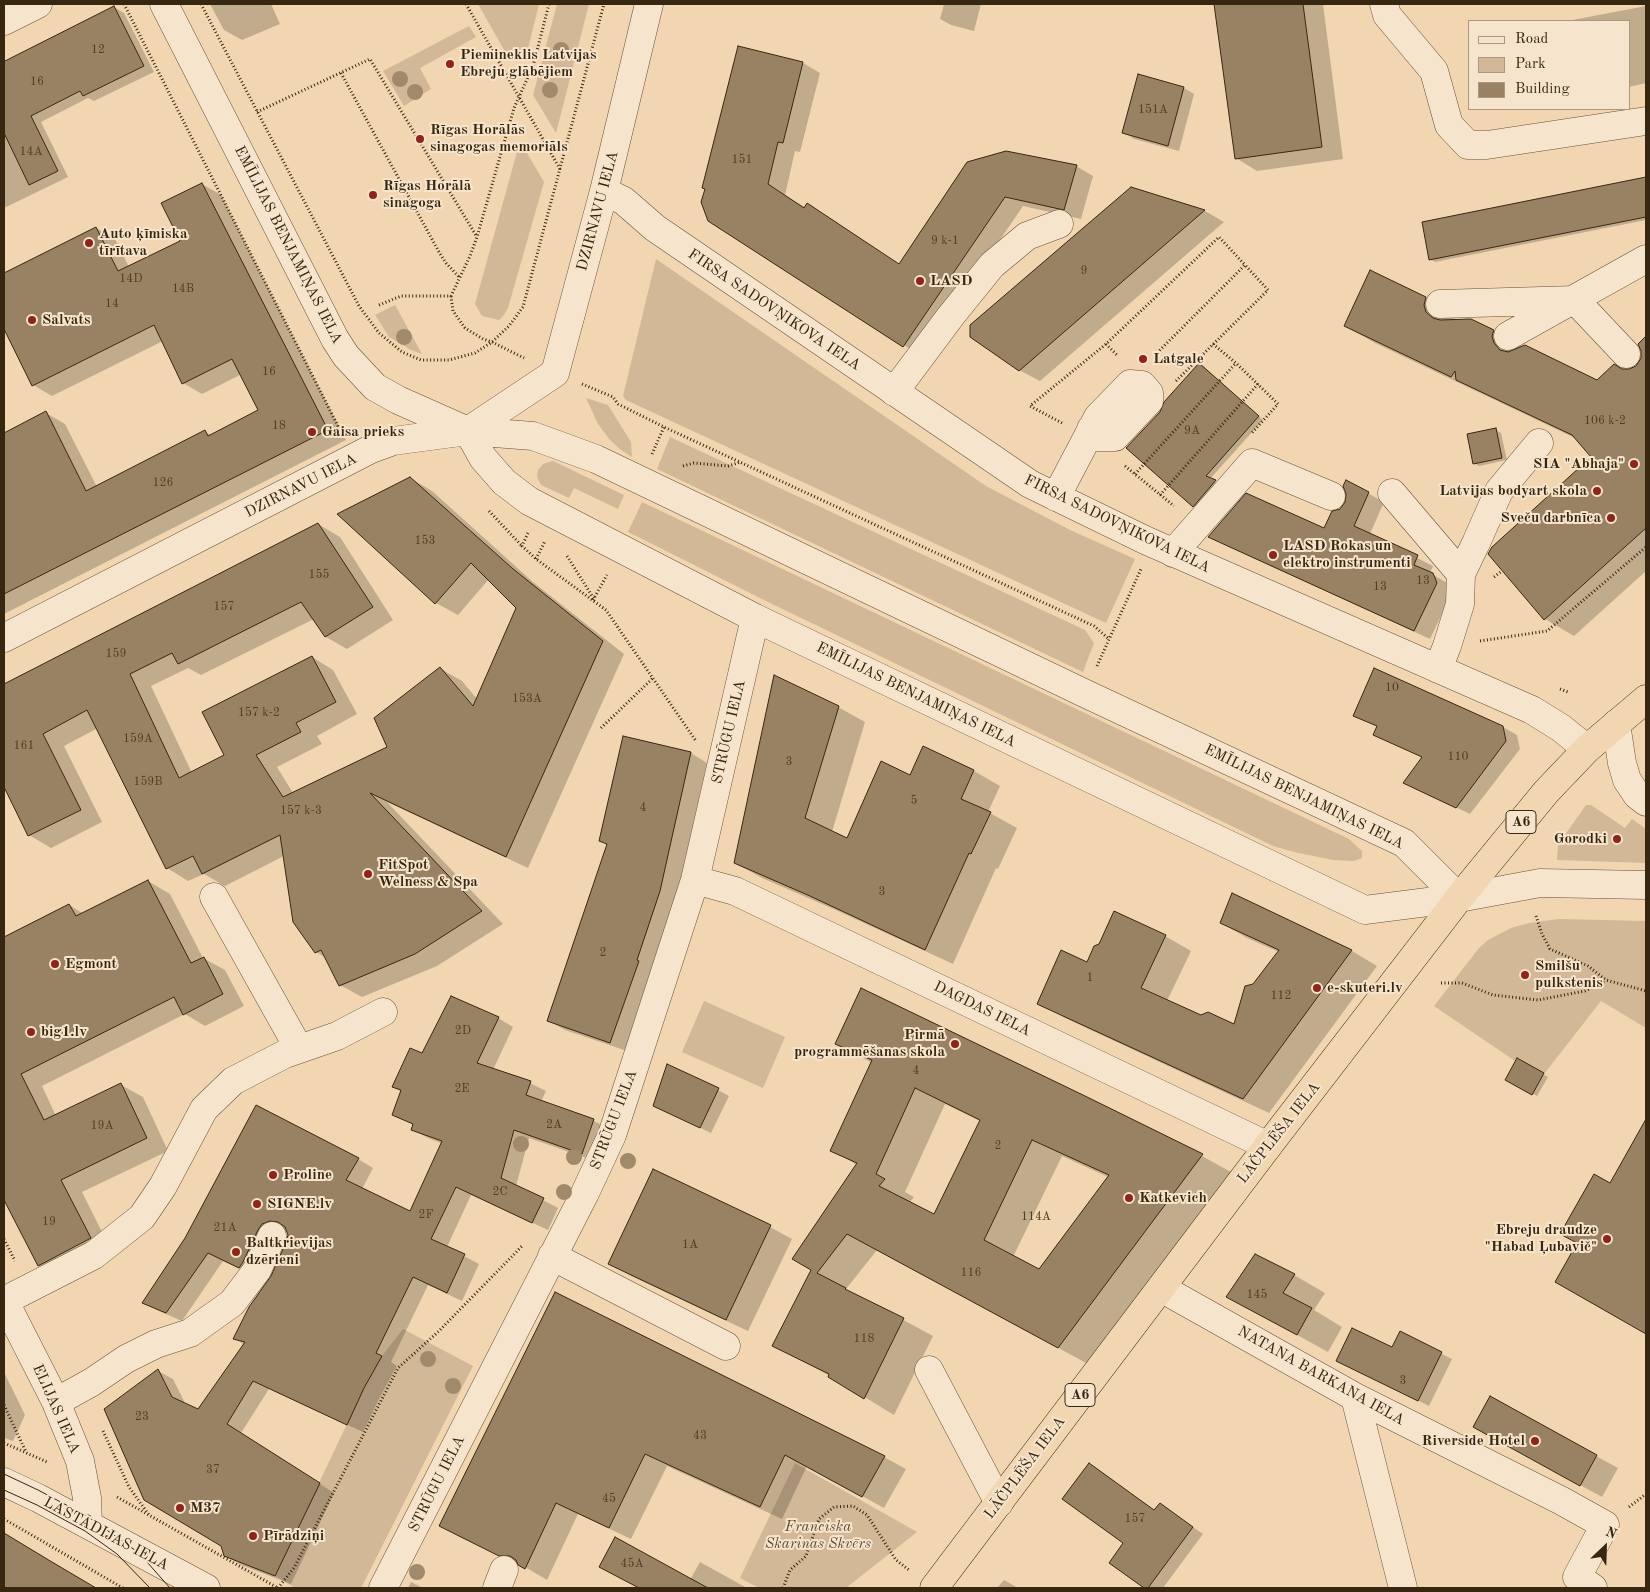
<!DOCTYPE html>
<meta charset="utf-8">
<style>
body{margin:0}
#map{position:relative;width:1650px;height:1592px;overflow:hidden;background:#f2d6b1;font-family:"Old Standard TT",serif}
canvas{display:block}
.frame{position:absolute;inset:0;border:5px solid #382710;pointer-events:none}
.legend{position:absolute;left:1468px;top:20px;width:162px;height:90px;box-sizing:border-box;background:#f7e4cc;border:1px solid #ab9881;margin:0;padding:6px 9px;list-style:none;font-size:15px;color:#382710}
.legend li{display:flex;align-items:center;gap:10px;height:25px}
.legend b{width:25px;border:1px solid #ab9881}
.north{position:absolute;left:1580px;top:1522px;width:50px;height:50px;-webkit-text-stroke:4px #f7e4cc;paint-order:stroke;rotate:24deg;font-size:14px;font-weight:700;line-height:20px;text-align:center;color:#382710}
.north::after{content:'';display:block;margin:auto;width:18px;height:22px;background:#382710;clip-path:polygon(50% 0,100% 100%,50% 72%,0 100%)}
</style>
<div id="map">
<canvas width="1650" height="1592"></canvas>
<div class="frame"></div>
<ul class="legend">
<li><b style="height:6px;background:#f7e4cc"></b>Road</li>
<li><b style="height:14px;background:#d2b896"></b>Park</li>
<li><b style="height:14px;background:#998264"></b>Building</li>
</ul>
<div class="north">N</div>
</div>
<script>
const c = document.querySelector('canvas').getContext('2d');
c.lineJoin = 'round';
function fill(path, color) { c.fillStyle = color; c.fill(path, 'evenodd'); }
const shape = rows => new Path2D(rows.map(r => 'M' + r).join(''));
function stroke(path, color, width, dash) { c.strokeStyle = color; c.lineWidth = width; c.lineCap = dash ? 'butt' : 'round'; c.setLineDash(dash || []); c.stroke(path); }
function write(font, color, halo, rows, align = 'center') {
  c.font = font + ' "Old Standard TT",serif'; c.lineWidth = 4; c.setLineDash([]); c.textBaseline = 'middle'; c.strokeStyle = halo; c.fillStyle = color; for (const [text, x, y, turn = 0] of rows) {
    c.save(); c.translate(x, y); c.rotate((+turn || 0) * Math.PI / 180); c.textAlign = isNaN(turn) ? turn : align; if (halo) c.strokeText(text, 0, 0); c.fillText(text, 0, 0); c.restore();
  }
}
fill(shape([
 [478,4,539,4,527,53,507,55],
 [557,4,589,4,556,133,533,95],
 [469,26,476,37,420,68,431,89,404,106,383,71],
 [520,141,544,182,508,308,504,315,499,320,482,316,475,304],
 [656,259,986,486,1070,530,1135,559,1106,623,626,400,623,396],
 [395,305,422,354,411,350,389,337,375,315],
 [586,398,608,405,631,442,632,457,621,450,610,440,598,424],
 [670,437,1085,630,1094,643,1083,672,657,469],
 [553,461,624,495,618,509,574,488,569,498,541,485,537,477,538,470,543,464],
 [642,502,1349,839,1362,851,1362,858,1354,861,1333,860,1294,852,1273,846,764,600,628,532],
 [1586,805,1591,805,1625,828,1632,819,1646,829,1646,863,1557,860,1558,845],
 [1559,919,1646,921,1646,1028,1601,1001,1544,1074,1517,1058,1515,1061,1434,1006,1479,948,1488,940,1511,928,1529,923],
 [704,1001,785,1037,763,1088,682,1052],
 [403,1329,473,1366,361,1588,295,1588,275,1576,363,1390,382,1356],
 [795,1463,917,1532,846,1588,759,1588,740,1578]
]), '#d2b896');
fill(shape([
 [210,4,271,4,280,24,242,40,224,30],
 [944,4,981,4,974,31,951,25,940,19],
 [1216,4,1323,4,1343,159,1257,171,1236,158],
 [1646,6,1646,83,1629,87,1629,21,1567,21],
 [114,7,124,13,154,72,94,101,88,98,41,122,68,177,4,208,4,62],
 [803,63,820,73,800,152,795,151,785,195,900,265,1006,152,1076,166,1093,176,1081,219,1023,206,921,356,710,221],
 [1138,75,1184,88,1194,94,1179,151,1134,139,1123,132],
 [1646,178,1646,220,1435,262,1430,259,1423,223],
 [202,184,221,195,346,440,4,614,4,435,46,413,65,424,97,487,205,432,211,435,260,411,242,374,202,394,183,383,163,341,52,396,33,385,4,326,4,275,96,228,115,239,129,267,182,241],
 [1131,188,1205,211,1224,222,1040,381,1019,370],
 [1426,298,1455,315,1454,320,1493,331,1522,347,1598,381,1622,370,1629,371,1637,367,1642,358,1643,351,1639,344,1646,338,1646,571,1574,636,1545,619,1592,457,1577,439,1375,343,1345,326],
 [1204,368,1263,420,1210,479,1220,484,1198,509,1194,506],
 [1496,430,1501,433,1507,460,1479,466,1474,463],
 [410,478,432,491,533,582,624,654,528,868,387,802,503,924,437,966,362,997,340,985,326,958,316,952,284,856,225,886,204,874,188,881,167,868,98,728,64,746,102,822,51,848,29,835,6,788,4,789,4,685,318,524,340,537,393,620,347,649,326,637,314,619,201,675,188,668,151,686,192,773,226,755,312,657,333,670,357,714,317,736,322,744,277,767,293,793,389,748,441,669,462,681,477,699,518,607,489,579,458,615,436,603],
 [1347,482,1384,502,1370,534,1433,566,1430,573,1449,584,1452,593,1430,639,1225,545,1210,536,1325,529,1346,503,1348,494],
 [838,707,865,722,832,832,847,840,911,777,924,748,974,771,1000,786,988,812,1017,828,998,869,996,868,953,964,838,911,762,878,735,863],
 [1355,716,1503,727,1517,735,1520,749,1470,814,1405,783,1423,758,1375,734,1378,727],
 [624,738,691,753,707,763,676,901,627,1051,565,1030,549,1021,608,845,600,840],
 [148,881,170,894,203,958,225,970,244,1006,205,1026,185,1014,42,1086,56,1116,121,1085,143,1097,168,1151,82,1192,111,1250,60,1278,39,1265,4,1198,4,938,69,905,84,914],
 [1232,895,1352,951,1377,966,1269,1113,1065,1018,1039,1003,1088,964,1165,936,1191,951,1167,1001,1201,1017,1235,1026,1254,985,1279,952,1247,938,1221,923],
 [498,1018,513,1027,493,1070,530,1083,546,1091,541,1102,594,1121,609,1129,598,1162,529,1138,516,1186,558,1208,548,1230,471,1195,447,1247,479,1264,462,1301,428,1285,391,1362,397,1366,380,1397,363,1432,269,1389,241,1433,334,1493,291,1584,241,1565,225,1555,158,1371,173,1379,186,1405,198,1411,245,1345,235,1339,272,1277,288,1242,289,1235,287,1228,278,1232,255,1276,223,1261,182,1321,159,1311,144,1302,186,1239,358,1159,373,1168,362,1189,411,1213,443,1144,428,1138,413,1130,414,1125,393,1114,402,1092,393,1087,423,1054],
 [837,1043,1083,1096,1202,1156,1231,1172,1088,1364,877,1250,846,1289,933,1336,894,1415,830,1376,774,1346,812,1269,857,1165,832,1150,872,1063],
 [945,1104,980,1121,935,1216,909,1203,914,1197,905,1192],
 [1062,1156,1108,1177,1039,1271,1013,1257],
 [1517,1060,1548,1077,1537,1096,1506,1079],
 [718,1090,729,1096,711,1133,665,1111],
 [1634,1144,1646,1151,1646,1332,1557,1282],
 [654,1171,770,1227,792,1239,748,1331,631,1276,610,1263],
 [1294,1275,1325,1293,1314,1310,1342,1327,1328,1352,1259,1314],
 [555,1294,884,1457,906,1469,884,1508,807,1466,782,1519,667,1466,631,1539,578,1514,547,1580,525,1567,462,1538,440,1526],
 [1400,1333,1452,1359,1429,1406,1348,1366,1393,1349],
 [4,1372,25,1415,13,1441,4,1438],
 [1496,1439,1596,1456,1618,1468,1602,1497],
 [1089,1464,1155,1511,1160,1504,1203,1534,1163,1588,1146,1588,1111,1563,1125,1543],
 [4,1535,95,1588,4,1588],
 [700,1562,747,1588,641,1588,601,1566,690,1580],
 [1004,1580,1018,1588,997,1588],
 [411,1582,423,1588,408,1588]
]), '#0003');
const building = shape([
 [1214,4,1303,4,1322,147,1235,159,1214,4],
 [114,6,144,66,83,96,80,91,31,116,58,171,29,185,4,133,4,59,5,61,114,6],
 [738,46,803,62,783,143,778,142,768,184,804,208,807,203,899,264,967,162,1006,151,1077,165,1064,210,1005,197,903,347,708,221,701,202,705,189,702,188,738,46],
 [1138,74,1184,87,1168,146,1122,133,1138,74],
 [1646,177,1646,217,1429,260,1422,222,1646,177],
 [202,183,328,430,4,594,4,433,46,411,86,491,205,430,208,436,258,410,232,359,182,384,154,325,32,386,4,329,4,273,96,227,118,271,180,241,161,203,202,183],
 [1131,187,1205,210,1019,371,970,337,970,325,1131,187],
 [1370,270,1426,297,1424,305,1426,312,1433,318,1440,320,1471,319,1494,330,1492,336,1494,343,1500,350,1508,352,1525,345,1597,380,1614,364,1622,369,1629,369,1636,366,1641,358,1641,351,1638,344,1646,336,1646,528,1544,620,1488,554,1492,547,1591,457,1572,435,1456,380,1455,371,1451,377,1344,326,1370,270],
 [1199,363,1259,416,1206,476,1216,480,1193,507,1126,448,1160,412,1164,402,1199,363],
 [1496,428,1502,458,1473,464,1467,434,1496,428],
 [410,477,512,568,603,641,506,857,370,793,482,911,415,954,339,986,321,950,315,953,293,922,280,835,202,874,193,856,166,869,87,710,43,734,81,810,28,836,4,787,4,684,318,523,373,607,325,637,301,602,178,664,172,653,130,674,179,778,224,755,202,712,312,656,336,702,296,723,301,732,256,755,283,797,387,747,374,718,440,667,473,706,516,608,471,563,435,604,337,514,410,477],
 [1346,480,1369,492,1354,526,1418,555,1414,565,1433,573,1437,583,1414,631,1208,537,1246,493,1324,528,1332,511,1340,509,1345,502,1346,494,1343,486,1346,480],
 [1374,668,1503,726,1506,741,1456,808,1403,783,1422,757,1373,735,1377,726,1353,716,1374,668],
 [774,675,839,706,805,818,847,838,881,761,910,775,923,746,974,770,961,799,991,812,971,854,969,853,925,950,810,896,734,863,774,675],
 [623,736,691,752,660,891,637,960,639,961,610,1043,547,1021,607,844,599,841,623,736],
 [148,880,191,963,204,957,223,994,183,1015,174,997,21,1074,44,1120,121,1083,147,1138,61,1180,91,1238,38,1266,4,1200,4,937,69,904,76,916,148,880],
 [1232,893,1352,950,1243,1099,1037,1004,1061,950,1087,962,1094,946,1099,944,1114,911,1166,935,1141,988,1201,1015,1208,1012,1234,1024,1245,986,1253,984,1279,950,1220,923,1232,893],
 [861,988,1083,1095,1203,1154,1058,1348,847,1234,817,1273,846,1288,845,1289,904,1318,864,1399,828,1377,829,1374,772,1346,811,1270,792,1259,857,1163,830,1151,872,1060,835,1044,861,988],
 [915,1088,980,1120,934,1214,879,1186,885,1179,876,1174,915,1088],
 [1032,1140,1109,1175,1039,1269,984,1240,1032,1140],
 [451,996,499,1017,477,1063,531,1081,526,1095,594,1119,582,1154,514,1130,501,1178,544,1198,532,1223,456,1187,431,1239,465,1254,447,1293,413,1277,376,1353,382,1356,364,1388,347,1425,253,1381,227,1424,320,1483,275,1576,224,1556,221,1546,144,1500,104,1409,158,1369,172,1397,198,1409,245,1342,233,1339,249,1307,271,1276,286,1242,288,1235,285,1227,278,1222,270,1221,262,1224,258,1230,243,1262,239,1268,208,1253,166,1313,142,1303,185,1238,256,1105,359,1158,346,1180,410,1211,442,1141,411,1130,413,1124,392,1115,401,1090,392,1087,410,1048,422,1053,451,996],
 [1517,1058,1544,1073,1532,1095,1505,1080,1517,1058],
 [667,1064,719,1088,700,1128,653,1106,667,1064],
 [1646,1119,1646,1334,1555,1282,1577,1243,1560,1234,1594,1174,1610,1183,1646,1119],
 [653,1169,771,1225,726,1320,608,1264,653,1169],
 [1255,1254,1295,1274,1283,1293,1312,1308,1297,1335,1226,1297,1255,1254],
 [555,1292,885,1456,862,1497,785,1455,760,1507,645,1454,609,1528,556,1503,525,1569,518,1565,516,1560,510,1556,499,1556,439,1526,555,1292],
 [1352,1328,1392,1347,1400,1331,1442,1352,1418,1401,1336,1361,1352,1328],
 [1490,1396,1597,1455,1580,1486,1473,1427,1490,1396],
 [1089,1463,1154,1510,1160,1503,1193,1527,1148,1588,1144,1588,1109,1563,1123,1543,1062,1499,1089,1463],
 [4,1533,52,1562,96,1588,4,1588,4,1533],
 [615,1537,708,1588,639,1588,599,1567,615,1537]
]);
fill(building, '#998264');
stroke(building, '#382710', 1);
const minor = shape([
 [164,4,335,339,346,356,375,387,398,400,468,431,533,436,596,459,1084,693,1404,843,1459,898],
 [1384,4,1387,15,1434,71,1449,125,1468,145,1487,145,1646,121],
 [4,21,38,4],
 [604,191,624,201,655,228,1030,484,1145,540,1532,710,1561,728,1587,749],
 [1440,304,1575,300,1626,354],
 [1508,336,1646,259],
 [894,392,950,317,992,265,1027,236,1059,224],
 [468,431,483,458,504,482,529,501,755,618,1365,910,1459,898,1540,883,1646,885],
 [1392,493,1461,574,1460,604,1447,646,1438,669],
 [1056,497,1098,417,1130,384,1142,385,1149,393,1149,401,1115,437,1095,437,1091,429],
 [1173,553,1252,463,1331,496],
 [1461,574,1476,543,1499,491,1539,443],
 [4,638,371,449,393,441,468,431,555,373,604,191,649,4],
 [1616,724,1622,763,1627,780,1637,795,1646,802],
 [695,880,735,891,1268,1146],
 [214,897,299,1049],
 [552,1256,726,1346],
 [1161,1288,1355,1397,1562,1501,1605,1525,1577,1577,1593,1588],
 [4,1300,56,1402,80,1461,87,1498,88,1524],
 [4,1301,94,1255,142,1217,163,1186,204,1109,233,1081,285,1054,337,1036,383,1012],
 [929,1370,999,1503],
 [1355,1397,1403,1588],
 [56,1402,92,1382,126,1359,156,1344,190,1333,232,1303,257,1270,272,1236],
 [4,1482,38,1498,206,1588],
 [383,1588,585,1193,612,1135,695,880,755,618],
 [497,1588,504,1570]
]);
const highway = shape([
 [934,1588,1268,1146,1459,898,1546,792,1587,749,1646,699]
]);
stroke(minor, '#665338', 29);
stroke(highway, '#382710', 29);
stroke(shape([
 [124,4,340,430],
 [201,4,359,306,379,333,402,352,421,360,449,360,475,353,492,342,509,326,523,307,604,4],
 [466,4,560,169],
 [341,73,439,252,446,263,460,278],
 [257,112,370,59,477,237],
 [451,296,453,311,465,328,483,339,492,342,524,358],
 [379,305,401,296,451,296,470,256,477,237,514,108,533,66,549,4],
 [1106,344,1118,356],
 [1213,344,1236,363,1278,404,1251,434],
 [1176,381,1268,290,1245,265],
 [582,384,613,397,618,404,664,427,1094,626,1109,639],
 [1062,423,1030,406,1106,344,1219,237,1245,265,1153,357],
 [652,454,664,427],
 [683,466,694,463,728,466,741,462],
 [1125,466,1174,506],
 [1135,474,1236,363],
 [1160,495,1258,384],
 [489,511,522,546],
 [528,533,522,546,536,559,606,610,696,741],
 [567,556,594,599],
 [536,559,545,541],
 [1494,577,1502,571],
 [593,600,607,575],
 [1480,641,1547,631,1646,547],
 [1097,666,1141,569],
 [1560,689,1568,692],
 [601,728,653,678],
 [1536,916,1542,934,1550,949,1588,966,1606,980,1646,991],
 [1441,983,1462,983,1493,995,1538,1000,1585,991,1606,980],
 [4,1239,15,1261],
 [4,1405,26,1452],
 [103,1431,129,1487,149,1515],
 [4,1443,47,1462],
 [117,1497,278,1588],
 [1629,1507,1646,1494],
 [4,1519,123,1588],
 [278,1588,294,1568,398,1368,439,1331,523,1245],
 [783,1588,790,1570,806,1556,819,1519,834,1507,853,1506,867,1515,896,1560,909,1570]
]), '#382710', 3, [1, 2.5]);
stroke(minor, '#f7e4cc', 28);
stroke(highway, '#f2d6b1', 28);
stroke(shape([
 [4,1474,38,1490,87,1516,139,1553,170,1588],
 [4,1490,37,1505,85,1531,117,1554,150,1588]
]), '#382710', 1);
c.fillStyle = '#a18a6b';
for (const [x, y] of [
 [561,50],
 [400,79],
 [550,90],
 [415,92],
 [404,337],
 [521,1144],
 [574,1157],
 [628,1161],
 [564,1192],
 [428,1359],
 [453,1386],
 [417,1572]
]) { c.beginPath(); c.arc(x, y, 8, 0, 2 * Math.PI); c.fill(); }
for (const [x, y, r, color] of [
 [450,64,5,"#8f2418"],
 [420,139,5,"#8f2418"],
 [373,195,5,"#8f2418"],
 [89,243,5,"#8f2418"],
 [920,281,5,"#8f2418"],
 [32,320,5,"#8f2418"],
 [1143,359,5,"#8f2418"],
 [312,432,5,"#8f2418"],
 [1634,464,5,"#8f2418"],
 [1597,491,5,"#8f2418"],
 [1611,518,5,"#8f2418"],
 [1273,555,5,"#8f2418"],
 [1617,839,5,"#8f2418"],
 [368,874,5,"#8f2418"],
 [55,964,5,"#8f2418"],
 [1525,975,5,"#8f2418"],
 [1317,988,5,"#8f2418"],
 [31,1032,5,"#8f2418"],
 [955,1044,5,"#8f2418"],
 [273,1175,5,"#8f2418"],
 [1129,1198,5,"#8f2418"],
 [257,1204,5,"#8f2418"],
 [1607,1239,5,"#8f2418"],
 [236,1252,5,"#8f2418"],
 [1535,1441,5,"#8f2418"],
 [180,1508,5,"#8f2418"],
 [253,1536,5,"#8f2418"]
]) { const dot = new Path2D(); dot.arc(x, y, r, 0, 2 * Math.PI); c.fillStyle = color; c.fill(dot); stroke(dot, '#f7e4cc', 2); }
write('12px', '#503e25', null, [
 ["12",98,50],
 ["16",37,82],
 ["151A",1153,110],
 ["14A",31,152],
 ["151",742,160],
 ["9 k-1",945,241],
 ["9",1084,271],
 ["14D",131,279],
 ["14B",183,289],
 ["14",112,304],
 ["16",269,372],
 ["106 k-2",1605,421],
 ["18",279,426],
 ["9A",1192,431],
 ["126",163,483],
 ["153",425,541],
 ["155",319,575],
 ["13",1423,581],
 ["13",1380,587],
 ["157",224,607],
 ["159",116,654],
 ["10",1392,688],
 ["153A",527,699],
 ["157 k-2",259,713],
 ["159A",138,739],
 ["161",24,746],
 ["110",1458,757],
 ["3",789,762],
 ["159B",148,782],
 ["5",914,801],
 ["4",643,808],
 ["157 k-3",301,811],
 ["3",882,892],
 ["2",603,953],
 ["1",1090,978],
 ["112",1281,996],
 ["2D",463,1031],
 ["4",916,1071],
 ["2E",462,1089],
 ["2A",554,1125],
 ["19A",102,1126],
 ["2",998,1146],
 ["2C",500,1192],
 ["2F",426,1215],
 ["114A",1036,1217],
 ["19",49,1222],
 ["21A",225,1228],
 ["1A",690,1245],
 ["116",971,1273],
 ["145",1257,1295],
 ["118",864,1339],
 ["3",1403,1381],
 ["23",142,1417],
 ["43",700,1436],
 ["37",213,1470],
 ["45",609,1499],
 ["157",1135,1519],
 ["45A",632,1564]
]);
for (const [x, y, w] of [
 [1521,822,30],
 [1080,1395,30]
]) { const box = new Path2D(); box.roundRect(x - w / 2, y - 11.5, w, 23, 4); c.fillStyle = '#f7e4cc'; c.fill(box); stroke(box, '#382710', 1); }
write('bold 14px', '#382710', null, [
 ["A6",1521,822],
 ["A6",1080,1395]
]);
write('bold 15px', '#382710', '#f7e4cc', [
 ["Piemineklis Latvijas",460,55],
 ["Ebreju glābējiem",460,72],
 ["Rīgas Horālās",430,130],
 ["sinagogas memoriāls",430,147],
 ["Rīgas Horālā",383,186],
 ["sinagoga",383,203],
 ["Auto ķīmiska",99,234],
 ["tīrītava",99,251],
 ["LASD",930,281],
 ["Salvats",42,320],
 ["Latgale",1153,359],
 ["Gaisa prieks",322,432],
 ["SIA \"Abhaja\"",1624,464,"right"],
 ["Latvijas bodyart skola",1587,491,"right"],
 ["Sveču darbnīca",1601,518,"right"],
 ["LASD Rokas un",1283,546],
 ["elektro instrumenti",1283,563],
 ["Gorodki",1607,839,"right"],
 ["FitSpot",378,865],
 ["Welness & Spa",378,882],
 ["Egmont",65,964],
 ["Smilšu",1535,966],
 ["pulkstenis",1535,983],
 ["e-skuteri.lv",1327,988],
 ["big1.lv",41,1032],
 ["Pirmā",945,1035,"right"],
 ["programmēšanas skola",945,1052,"right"],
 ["Proline",283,1175],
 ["Katkevich",1139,1198],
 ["SIGNE.lv",267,1204],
 ["Ebreju draudze",1597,1230,"right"],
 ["\"Habad Ļubavič\"",1597,1247,"right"],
 ["Baltkrievijas",246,1243],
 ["dzērieni",246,1260],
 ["Riverside Hotel",1525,1441,"right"],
 ["M37",190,1508],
 ["Pīrādziņi",263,1536]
], 'left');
write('15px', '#382710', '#f7e4cc', [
 ["DZIRNAVU IELA",598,211,-75],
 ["EMĪLIJAS BENJAMIŅAS IELA",288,245,63],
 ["FIRSA SADOVŅIKOVA IELA",774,310,34],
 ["DZIRNAVU IELA",301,486,-27],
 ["FIRSA SADOVŅIKOVA IELA",1117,524,26],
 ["EMĪLIJAS BENJAMIŅAS IELA",916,695,26],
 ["STRŪGU IELA",729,732,-77],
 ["EMĪLIJAS BENJAMIŅAS IELA",1304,797,26],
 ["DAGDAS IELA",982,1009,26],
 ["STRŪGU IELA",614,1120,-69],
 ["LĀČPLĒŠA IELA",1279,1133,-52],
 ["NATANA BARKANA IELA",1321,1376,29],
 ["ELIJAS IELA",56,1409,66],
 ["LĀČPLĒŠA IELA",1025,1468,-53],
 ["STRŪGU IELA",437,1484,-63],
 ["LASTĀDIJAS IELA",106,1534,28]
]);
write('italic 15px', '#5e4b32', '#f7e4cc', [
 ["Franciska",818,1527],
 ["Skarinas Skvērs",818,1544]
]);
</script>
